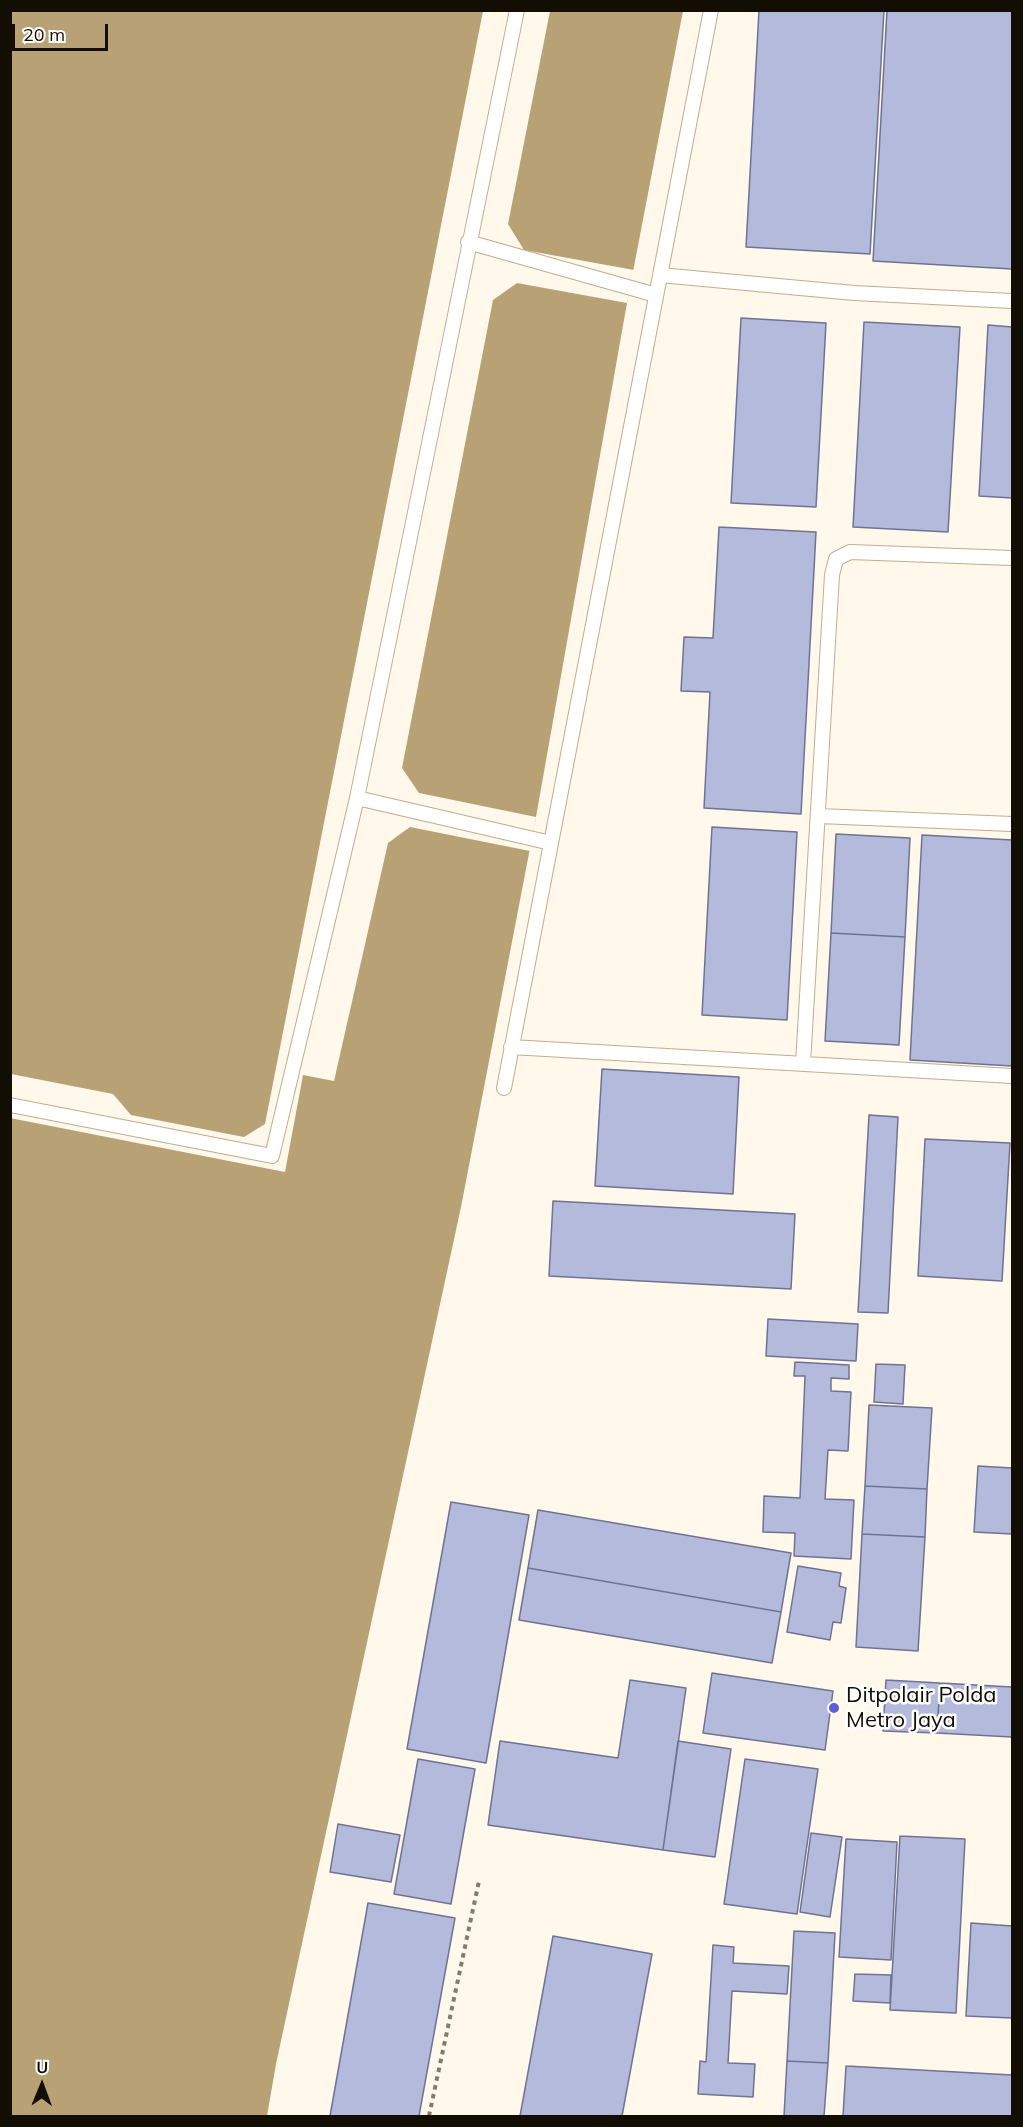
<!DOCTYPE html>
<style>
body{margin:0}
#map{position:relative;width:1023px;height:2127px;overflow:hidden;background:#fff8eb;font-family:Mulish,sans-serif}
canvas{display:block}
.frame{position:absolute;inset:0;border:12px solid #130e03;pointer-events:none}
.north{position:absolute;left:12px;top:2055px;width:60px;height:60px;-webkit-text-stroke:4px #fff;paint-order:stroke;rotate:1deg;font-size:16px;font-weight:700;line-height:24px;text-align:center;color:#130e03}
.north::after{content:'';display:block;margin:auto;width:21px;height:27px;background:#130e03;clip-path:polygon(50% 0,100% 100%,50% 72%,0 100%)}
.scale{position:absolute;left:12px;top:24px;width:96px;height:27px;box-sizing:border-box;border:3px solid #130e03;border-top:0;padding-left:8px;font-size:18px;line-height:21px;white-space:nowrap;color:#130e03;-webkit-text-stroke:4px #fff;paint-order:stroke}
</style>
<div id="map">
<canvas width="1023" height="2127"></canvas>
<div class="frame"></div>
<div class="north">U</div>
<div class="scale">20 m</div>
</div>
<script>
const c = document.querySelector('canvas').getContext('2d');
c.lineJoin = 'round';
function fill(path, color) { c.fillStyle = color; c.fill(path, 'evenodd'); }
const shape = rows => new Path2D(rows.map(r => 'M' + r).join(''));
function stroke(path, color, width, dash) { c.strokeStyle = color; c.lineWidth = width; c.lineCap = dash ? 'butt' : 'round'; c.setLineDash(dash || []); c.stroke(path); }
function write(font, color, halo, rows, align = 'center') {
  c.font = font + ' Mulish,sans-serif'; c.lineWidth = 5; c.setLineDash([]); c.textBaseline = 'middle'; c.strokeStyle = halo; c.fillStyle = color; for (const [text, x, y, turn = 0] of rows) {
    c.save(); c.translate(x, y); c.rotate((+turn || 0) * Math.PI / 180); c.textAlign = isNaN(turn) ? turn : align; if (halo) c.strokeText(text, 0, 0); c.fillText(text, 0, 0); c.restore();
  }
}
fill(shape([
 [11,11,683,11,627,303,536,817,461,1207,276,2064,267,2116,11,2116]
]), '#b8a275');
fill(shape([
 [483,11,550,11,508,224,524,250,634,270,627,303,517,283,493,300,402,768,419,793,536,817,530,851,410,827,388,843,334,1081,303,1075,285,1172,10,1118,11,1074,113,1094,131,1115,244,1137,265,1124]
]), '#fff8eb');
const building = shape([
 [759,10,884,10,870,254,746,247,759,10],
 [887,10,1012,10,1012,269,873,261,887,10],
 [741,318,826,323,816,507,731,503,741,318],
 [864,322,960,327,948,532,853,527,864,322],
 [988,325,1012,327,1012,498,979,496,988,325],
 [719,527,816,532,801,814,704,808,710,692,681,691,684,637,713,638,719,527],
 [712,827,797,832,787,1020,702,1015,712,827],
 [836,834,910,838,905,937,831,933,836,834],
 [922,835,1012,840,1012,1066,910,1060,922,835],
 [831,933,905,937,899,1045,825,1041,831,933],
 [602,1069,739,1077,733,1194,595,1186,602,1069],
 [869,1115,898,1117,888,1313,858,1312,869,1115],
 [925,1139,1010,1143,1002,1281,918,1276,925,1139],
 [553,1201,795,1214,791,1289,549,1276,553,1201],
 [768,1319,858,1324,856,1361,766,1356,768,1319],
 [795,1362,849,1365,849,1379,831,1378,831,1391,851,1392,848,1451,828,1450,825,1499,854,1500,851,1559,794,1556,795,1533,763,1532,764,1496,800,1498,805,1376,794,1376,795,1362],
 [876,1364,905,1365,903,1404,874,1402,876,1364],
 [869,1405,932,1408,927,1489,865,1486,869,1405],
 [978,1466,1012,1468,1012,1534,974,1532,978,1466],
 [865,1486,927,1489,925,1537,862,1534,865,1486],
 [451,1502,529,1515,486,1763,407,1749,451,1502],
 [538,1510,791,1553,781,1612,528,1568,538,1510],
 [862,1534,925,1537,918,1651,856,1647,862,1534],
 [798,1566,841,1573,839,1586,846,1588,841,1623,833,1622,830,1640,787,1632,798,1566],
 [528,1568,781,1612,772,1663,519,1620,528,1568],
 [712,1673,833,1691,825,1750,703,1733,712,1673],
 [630,1680,686,1688,663,1850,488,1825,500,1741,618,1758,630,1680],
 [886,1680,940,1683,937,1733,883,1731,886,1680],
 [940,1683,1012,1687,1012,1737,937,1733,940,1683],
 [678,1741,731,1749,715,1857,663,1850,678,1741],
 [418,1759,475,1769,451,1904,394,1894,418,1759],
 [745,1759,818,1769,797,1914,724,1904,745,1759],
 [338,1824,400,1835,391,1882,330,1872,338,1824],
 [811,1833,842,1837,830,1917,800,1912,811,1833],
 [900,1836,965,1839,956,2013,890,2010,900,1836],
 [846,1839,897,1842,891,1960,839,1957,846,1839],
 [368,1903,455,1918,419,2116,330,2116,368,1903],
 [971,1923,1012,1926,1012,2018,966,2016,971,1923],
 [794,1931,835,1933,828,2063,787,2061,794,1931],
 [553,1936,652,1954,622,2116,520,2116,553,1936],
 [713,1945,734,1947,733,1963,789,1966,787,1994,732,1991,728,2063,755,2064,753,2097,698,2094,700,2061,706,2062,713,1945],
 [855,1974,891,1975,890,2003,853,2001,855,1974],
 [787,2061,828,2063,824,2116,784,2116,787,2061],
 [846,2066,1012,2075,1012,2116,843,2116,846,2066]
]);
fill(building, '#b4badb');
stroke(building, '#6e7392', 1.5);
const lane = shape([
 [468,242,656,295],
 [660,275,854,293,1012,301],
 [357,798,551,843],
 [819,816,1012,824],
 [511,1047,1012,1076],
 [803,1063,832,575,836,559,850,552,1012,558],
 [504,1088,711,10],
 [10,1105,272,1156,357,798,517,10]
]);
stroke(lane, '#beae8d', 16);
stroke(shape([
 [429,2116,479,1881]
]), '#827c70', 4, [4.5, 4.5]);
stroke(lane, '#fff', 14);
for (const [x, y, r, color] of [
 [834,1708,6,"#5c60d7"]
]) { const dot = new Path2D(); dot.arc(x, y, r, 0, 2 * Math.PI); c.fillStyle = color; c.fill(dot); stroke(dot, '#fff', 2); }
write('22px', '#130e03', '#fff', [
 ["Ditpolair Polda",846,1695],
 ["Metro Jaya",846,1720]
], 'left');
</script>
